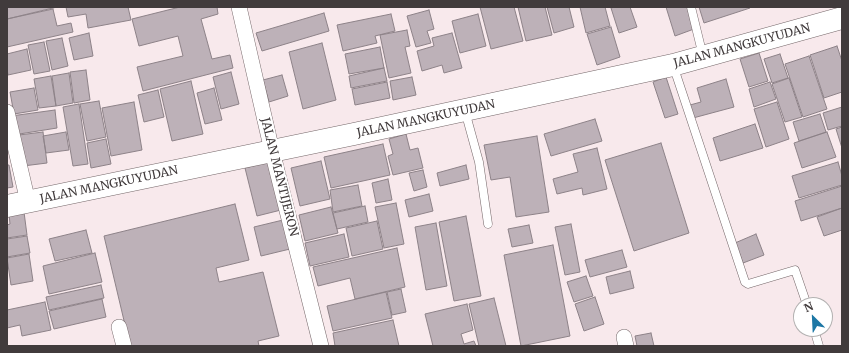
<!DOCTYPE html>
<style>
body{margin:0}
#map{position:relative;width:849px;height:353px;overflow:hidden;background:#f8e9ec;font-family:Merriweather,serif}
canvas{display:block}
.frame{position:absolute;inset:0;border:8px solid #413b3c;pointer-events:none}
.north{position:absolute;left:793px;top:297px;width:40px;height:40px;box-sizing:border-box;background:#fff;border:1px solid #b3b1b1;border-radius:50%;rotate:336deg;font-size:11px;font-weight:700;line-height:16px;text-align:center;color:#413b3c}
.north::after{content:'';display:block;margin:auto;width:14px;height:18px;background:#1d77a5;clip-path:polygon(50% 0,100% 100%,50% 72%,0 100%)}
</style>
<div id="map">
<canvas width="849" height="353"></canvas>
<div class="frame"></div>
<div class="north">N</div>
</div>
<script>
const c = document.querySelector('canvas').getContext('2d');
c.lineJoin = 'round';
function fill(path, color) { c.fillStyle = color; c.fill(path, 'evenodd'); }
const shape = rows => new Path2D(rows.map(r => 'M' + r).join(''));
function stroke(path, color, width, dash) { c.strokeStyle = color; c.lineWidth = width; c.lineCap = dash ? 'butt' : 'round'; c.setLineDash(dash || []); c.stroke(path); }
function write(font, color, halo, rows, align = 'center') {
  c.font = font + ' Merriweather,serif'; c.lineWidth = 3.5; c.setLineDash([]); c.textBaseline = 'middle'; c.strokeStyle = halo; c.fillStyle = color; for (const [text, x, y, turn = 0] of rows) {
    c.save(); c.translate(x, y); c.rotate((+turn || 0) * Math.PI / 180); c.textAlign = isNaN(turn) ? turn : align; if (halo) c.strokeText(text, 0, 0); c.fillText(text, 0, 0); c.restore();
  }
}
const building = shape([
 [7,7,57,7,7,19,7,7],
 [66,7,128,7,131,20,88,28,86,14,68,17,66,7],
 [180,7,217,7,218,14,201,19,212,59,230,55,233,68,143,91,137,67,183,56,178,36,139,46,132,19,180,7],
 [480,7,514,7,523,41,491,49,480,7],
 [518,7,545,7,552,35,526,41,518,7],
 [547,7,569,7,574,27,554,33,547,7],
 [580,7,605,7,610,26,586,33,580,7],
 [615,7,630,7,637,27,619,33,611,8,615,7],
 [666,7,687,7,694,29,675,36,666,7],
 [699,7,750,7,750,8,704,23,699,7],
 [53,9,57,26,71,23,73,32,7,47,7,19,53,9],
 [429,10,434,29,427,31,431,43,416,47,407,16,429,10],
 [324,13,329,31,262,51,256,33,324,13],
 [391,14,395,31,375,36,377,43,343,51,337,25,391,14],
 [478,14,486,46,460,53,452,21,478,14],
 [611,27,620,57,597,65,587,34,611,27],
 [407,30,410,46,405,47,411,73,389,78,380,35,407,30],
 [89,33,93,56,74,60,69,38,89,33],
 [452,33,462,68,444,73,442,65,422,71,417,51,434,46,432,38,452,33],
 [62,38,68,66,52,70,46,41,62,38],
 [44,42,50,71,34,74,28,45,44,42],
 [322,43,336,100,303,109,289,52,322,43],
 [837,46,842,61,842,92,824,98,810,55,837,46],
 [380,47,384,68,349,74,345,54,380,47],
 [27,49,31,70,8,75,7,69,7,54,27,49],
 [759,53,768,81,749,87,740,59,759,53],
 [780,54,788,78,772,83,764,59,780,54],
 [809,56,827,109,803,117,785,64,809,56],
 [384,68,387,81,351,88,349,76,384,68],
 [86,70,90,100,74,103,70,72,86,70],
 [231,72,239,104,221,109,213,77,231,72],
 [69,73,73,103,56,106,52,76,69,73],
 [282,75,288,96,269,102,263,80,282,75],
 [51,76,56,106,39,108,34,79,51,76],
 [412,77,416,95,393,100,390,81,412,77],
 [666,77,678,114,665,118,653,82,666,77],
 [789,78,802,117,785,122,772,84,789,78],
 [726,79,734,107,693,118,690,105,701,102,697,88,726,79],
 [191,81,203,134,172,141,160,89,191,81],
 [387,82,390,98,355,105,352,89,387,82],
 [770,82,776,99,754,107,749,89,770,82],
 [34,88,38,110,14,114,10,92,34,88],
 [214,88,222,120,205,124,197,93,214,88],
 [158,90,164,117,144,122,138,95,158,90],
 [99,101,106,137,87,141,80,104,99,101],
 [134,102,142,150,111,156,102,108,134,102],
 [777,102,789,139,766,147,754,109,777,102],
 [79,104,88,164,73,166,63,107,79,104],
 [842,107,842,126,828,130,823,113,842,107],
 [55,110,57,128,13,135,11,116,55,110],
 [820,114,826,132,799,141,793,122,820,114],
 [595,119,602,141,551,156,544,134,595,119],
 [755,124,763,148,720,161,713,138,755,124],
 [842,127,842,148,836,129,842,127],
 [43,132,47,163,23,166,19,135,43,132],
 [66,132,69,150,46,153,43,136,66,132],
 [827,132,836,157,802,168,794,143,827,132],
 [406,134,410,150,418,148,423,168,393,175,388,156,393,154,389,139,406,134],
 [537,136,549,212,516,217,510,177,491,180,484,145,537,136],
 [106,139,111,164,91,168,87,143,106,139],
 [661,143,689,233,634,251,605,160,661,143],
 [383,144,390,175,331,188,324,157,383,144],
 [597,148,607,189,583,195,582,188,557,194,553,179,578,172,573,154,597,148],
 [321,161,330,199,300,206,291,168,321,161],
 [268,162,281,210,257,216,245,168,268,162],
 [838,162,842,176,842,185,799,198,792,176,838,162],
 [7,165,9,165,13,187,7,188,7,165],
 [466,165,469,179,440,186,437,173,466,165],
 [423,170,427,187,414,191,409,173,423,170],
 [388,179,392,200,376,203,372,183,388,179],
 [358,185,362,206,333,212,330,190,358,185],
 [842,186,842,208,801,221,795,201,842,186],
 [429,194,433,211,409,217,405,200,429,194],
 [396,203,404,244,384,248,375,207,396,203],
 [235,204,249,260,216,268,219,282,263,272,279,336,258,341,259,346,130,346,104,236,235,204],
 [365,206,368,222,337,229,333,213,365,206],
 [331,207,338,233,305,241,299,215,331,207],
 [842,208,842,230,824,236,817,217,842,208],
 [24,212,27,235,7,238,7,225,10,224,9,214,24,212],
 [466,216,481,296,454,301,439,222,466,216],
 [283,220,290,249,261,256,254,227,283,220],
 [377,221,383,249,352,256,346,228,377,221],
 [436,223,447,286,426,290,415,227,436,223],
 [571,224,580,272,565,275,555,227,571,224],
 [529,225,533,243,512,247,508,229,529,225],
 [86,230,92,253,55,261,49,239,86,230],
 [344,234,349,257,310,266,305,243,344,234],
 [756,234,764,255,743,263,735,243,756,234],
 [27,236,30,253,7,257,7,239,27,236],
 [553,245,570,336,521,346,504,255,553,245],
 [397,248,405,287,355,299,350,278,318,286,313,267,397,248],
 [622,250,627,267,590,277,585,260,622,250],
 [95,253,102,282,49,294,43,266,95,253],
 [29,254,33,281,11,285,7,258,29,254],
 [630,271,634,288,610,294,606,277,630,271],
 [586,276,593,296,574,302,567,282,586,276],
 [101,285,104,298,49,310,46,297,101,285],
 [401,289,406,312,392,315,387,292,401,289],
 [386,292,392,318,333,331,327,306,386,292],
 [595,297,604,324,584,331,575,304,595,297],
 [494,298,506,346,479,346,469,304,494,298],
 [102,299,106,317,54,329,49,311,102,299],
 [45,302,51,330,22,336,20,325,7,328,7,310,45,302],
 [467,304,473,330,461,334,464,344,474,341,476,346,433,346,425,314,467,304],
 [393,320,399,346,335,346,333,333,393,320],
 [651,333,654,346,637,346,635,336,651,333]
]);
fill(building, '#bdb1b8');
stroke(building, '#8d8288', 1);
const service = shape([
 [691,7,703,56],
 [673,65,745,282,748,284,795,270,807,305],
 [465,111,479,162,488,224],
 [814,329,819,346]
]);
const minor = shape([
 [239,7,272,151,321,346],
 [7,112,28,202],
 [119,327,124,346],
 [624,337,626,346]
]);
const secondary = shape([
 [7,206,354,134,673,65,842,18]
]);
stroke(service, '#76696b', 9);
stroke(minor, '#76696b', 16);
stroke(secondary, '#76696b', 23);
stroke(service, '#fff', 8);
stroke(minor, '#fff', 15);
stroke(secondary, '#fff', 22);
write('12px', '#413b3c', '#fff', [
 ["JALAN MANGKUYUDAN",742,46,-15],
 ["JALAN MANGKUYUDAN",426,119,-12],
 ["JALAN MANTIJERON",279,177,76],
 ["JALAN MANGKUYUDAN",109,185,-12]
]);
</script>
